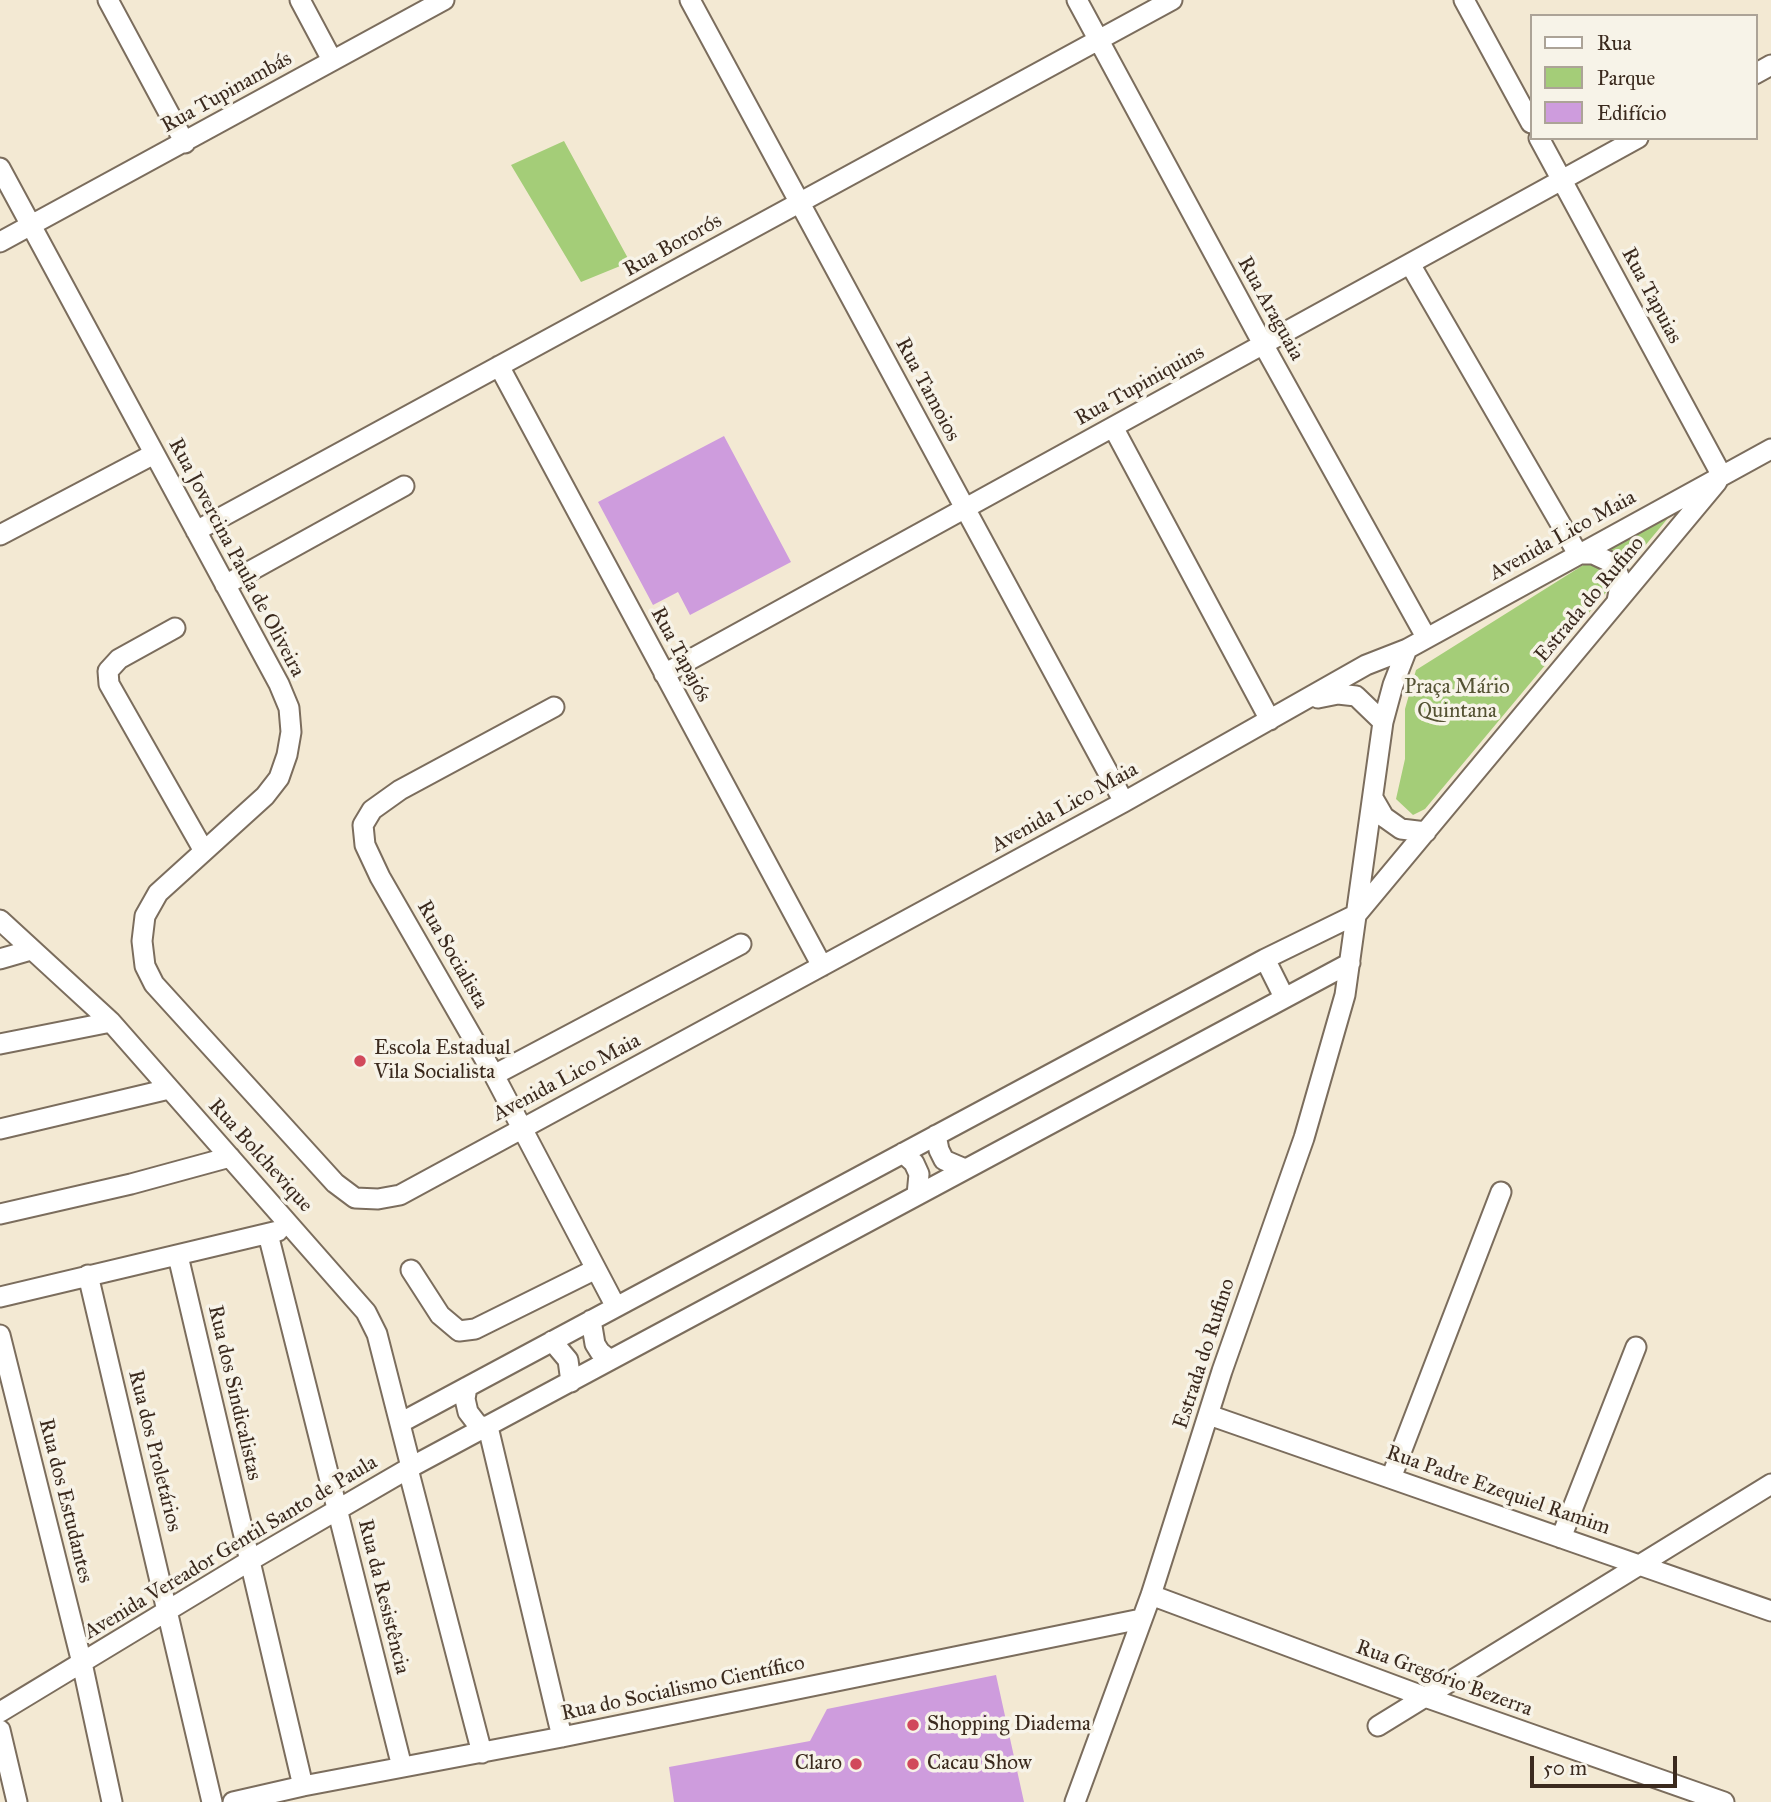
<!DOCTYPE html>
<meta charset="utf-8">
<style>
body{margin:0}
#map{position:relative;width:1771px;height:1802px;overflow:hidden;background:#f3e9d3;font-family:"IM FELL Great Primer",serif}
canvas{display:block}
.legend{position:absolute;left:1530px;top:14px;width:228px;height:126px;box-sizing:border-box;background:#f7f3e8;border:2px solid #aca397;margin:0;padding:9px 12px;list-style:none;font-size:21px;color:#3b2a1e}
.legend li{display:flex;align-items:center;gap:14px;height:35px}
.legend b{width:35px;border:2px solid #aca397}
.scale{position:absolute;left:1530px;top:1756px;width:147px;height:32px;box-sizing:border-box;border:4px solid #3b2a1e;border-top:0;padding-left:9px;font-size:21px;line-height:24px;white-space:nowrap;color:#3b2a1e;-webkit-text-stroke:5px #f7f3e8;paint-order:stroke}
</style>
<div id="map">
<canvas width="1771" height="1802"></canvas>
<ul class="legend">
<li><b style="height:9px;background:#fff"></b>Rua</li>
<li><b style="height:19px;background:#a4cd78"></b>Parque</li>
<li><b style="height:19px;background:#ce9cdd"></b>Edifício</li>
</ul>
<div class="scale">50 m</div>
</div>
<script>
const c = document.querySelector('canvas').getContext('2d');
c.lineJoin = 'round';
function fill(path, color) { c.fillStyle = color; c.fill(path, 'evenodd'); }
const shape = rows => new Path2D(rows.map(r => 'M' + r).join(''));
function stroke(path, color, width, dash) { c.strokeStyle = color; c.lineWidth = width; c.lineCap = dash ? 'butt' : 'round'; c.setLineDash(dash || []); c.stroke(path); }
function write(font, color, halo, rows, align = 'center') {
  c.font = font + ' "IM FELL Great Primer",serif'; c.lineWidth = 7; c.setLineDash([]); c.textBaseline = 'middle'; c.strokeStyle = halo; c.fillStyle = color; for (const [text, x, y, turn = 0] of rows) {
    c.save(); c.translate(x, y); c.rotate((+turn || 0) * Math.PI / 180); c.textAlign = isNaN(turn) ? turn : align; if (halo) c.strokeText(text, 0, 0); c.fillText(text, 0, 0); c.restore();
  }
}
fill(shape([
 [564,141,630,262,581,282,511,165],
 [1679,505,1425,809,1413,815,1396,799,1405,759,1405,709,1416,670]
]), '#a4cd78');
fill(shape([
 [724,436,791,562,690,615,678,592,653,605,598,502],
 [996,1675,1024,1802,674,1802,669,1767,810,1741,827,1709]
]), '#ce9cdd');
const minor = shape([
 [108,0,185,143],
 [300,0,332,60],
 [690,0,1124,802],
 [1077,0,1263,344,1426,637],
 [1464,0,1531,123],
 [1755,74,1771,65],
 [1539,138,1722,476],
 [0,168,279,684,289,708,291,732,287,755,279,778,265,796,158,893,145,916,142,941,145,966,154,984,335,1183,355,1198,378,1199,400,1195,1124,802,1366,665,1407,649,1771,449],
 [0,242,444,0],
 [1410,264,1578,554,1593,554,1608,561,1616,569,1621,581,1617,601],
 [499,366,822,966],
 [1113,427,1270,720],
 [196,531,1172,0],
 [0,535,154,454],
 [225,585,404,486],
 [175,628,119,659,108,671,109,684,204,851],
 [664,674,1638,138],
 [1318,698,1338,694,1356,696,1383,722],
 [554,707,400,790,372,810,363,825,365,845,380,877,494,1075,616,1307],
 [1373,798,1384,817,1401,829,1426,832],
 [0,920,111,1022,366,1312,377,1334,411,1467],
 [0,959,31,950],
 [1265,959,1284,997],
 [0,1044,111,1022],
 [494,1075,741,944],
 [0,1129,169,1089],
 [936,1135,939,1150,944,1160,965,1169],
 [903,1153,914,1163,919,1174,917,1195],
 [0,1214,131,1184,230,1157],
 [268,1234,402,1767],
 [178,1256,303,1786],
 [411,1270,440,1315,459,1331,475,1329,596,1269],
 [88,1275,212,1802],
 [0,1297,278,1231],
 [591,1320,595,1344,600,1352,610,1360],
 [0,1335,82,1663,112,1802],
 [552,1341,568,1360,571,1382],
 [467,1387,465,1399,468,1412,478,1425,488,1427,562,1737],
 [1209,1415,1771,1611],
 [400,1423,1265,959,1357,914,1717,482],
 [408,1469,482,1753],
 [1391,1478,1501,1192],
 [1561,1538,1636,1347],
 [1151,1595,1425,1697,1724,1802],
 [0,1712,251,1560,411,1467,1350,963],
 [1378,1726,1771,1484],
 [0,1730,17,1802],
 [233,1802,303,1786,562,1737,1141,1619],
 [1075,1802,1151,1595,1222,1371,1304,1138,1345,995,1383,722,1393,685,1407,649]
]);
stroke(minor, '#7b6d5d', 23);
stroke(minor, '#fff', 19);
for (const [x, y, r, color] of [
 [360,1061,7,"#d1495b"],
 [913,1725,7,"#d1495b"],
 [856,1764,7,"#d1495b"],
 [913,1764,7,"#d1495b"]
]) { const dot = new Path2D(); dot.arc(x, y, r, 0, 2 * Math.PI); c.fillStyle = color; c.fill(dot); stroke(dot, '#f7f3e8', 2.5); }
write('21px', '#3b2a1e', '#f7f3e8', [
 ["Rua Tupinambás",227,93,-29],
 ["Rua Bororós",673,246,-29],
 ["Rua Tapuias",1651,296,62],
 ["Rua Araguaia",1270,309,61],
 ["Rua Tupiniquins",1140,386,-29],
 ["Rua Tamoios",927,390,62],
 ["Avenida Lico Maia",1563,536,-29],
 ["Rua Jovercina Paula de Oliveira",236,558,62],
 ["Estrada do Rufino",1590,600,-50],
 ["Rua Tapajós",680,655,62],
 ["Avenida Lico Maia",1065,808,-29],
 ["Rua Socialista",452,955,60],
 ["Avenida Lico Maia",567,1078,-28],
 ["Rua Bolchevique",260,1156,48],
 ["Estrada do Rufino",1205,1354,-72],
 ["Rua dos Sindicalistas",234,1393,77],
 ["Rua dos Proletários",154,1451,76],
 ["Rua Padre Ezequiel Ramim",1498,1491,19],
 ["Rua dos Estudantes",65,1501,76],
 ["Avenida Vereador Gentil Santo de Paula",231,1548,-31],
 ["Rua da Resistência",383,1597,76],
 ["Rua Gregório Bezerra",1444,1679,20],
 ["Rua do Socialismo Científico",683,1689,-12]
]);
write('21px', '#555334', '#f7f3e8', [
 ["Praça Mário",1457,688],
 ["Quintana",1457,712]
]);
write('21px', '#3b2a1e', '#f7f3e8', [
 ["Escola Estadual",374,1049],
 ["Vila Socialista",374,1073],
 ["Shopping Diadema",927,1725],
 ["Claro",842,1764,"right"],
 ["Cacau Show",927,1764]
], 'left');
</script>
